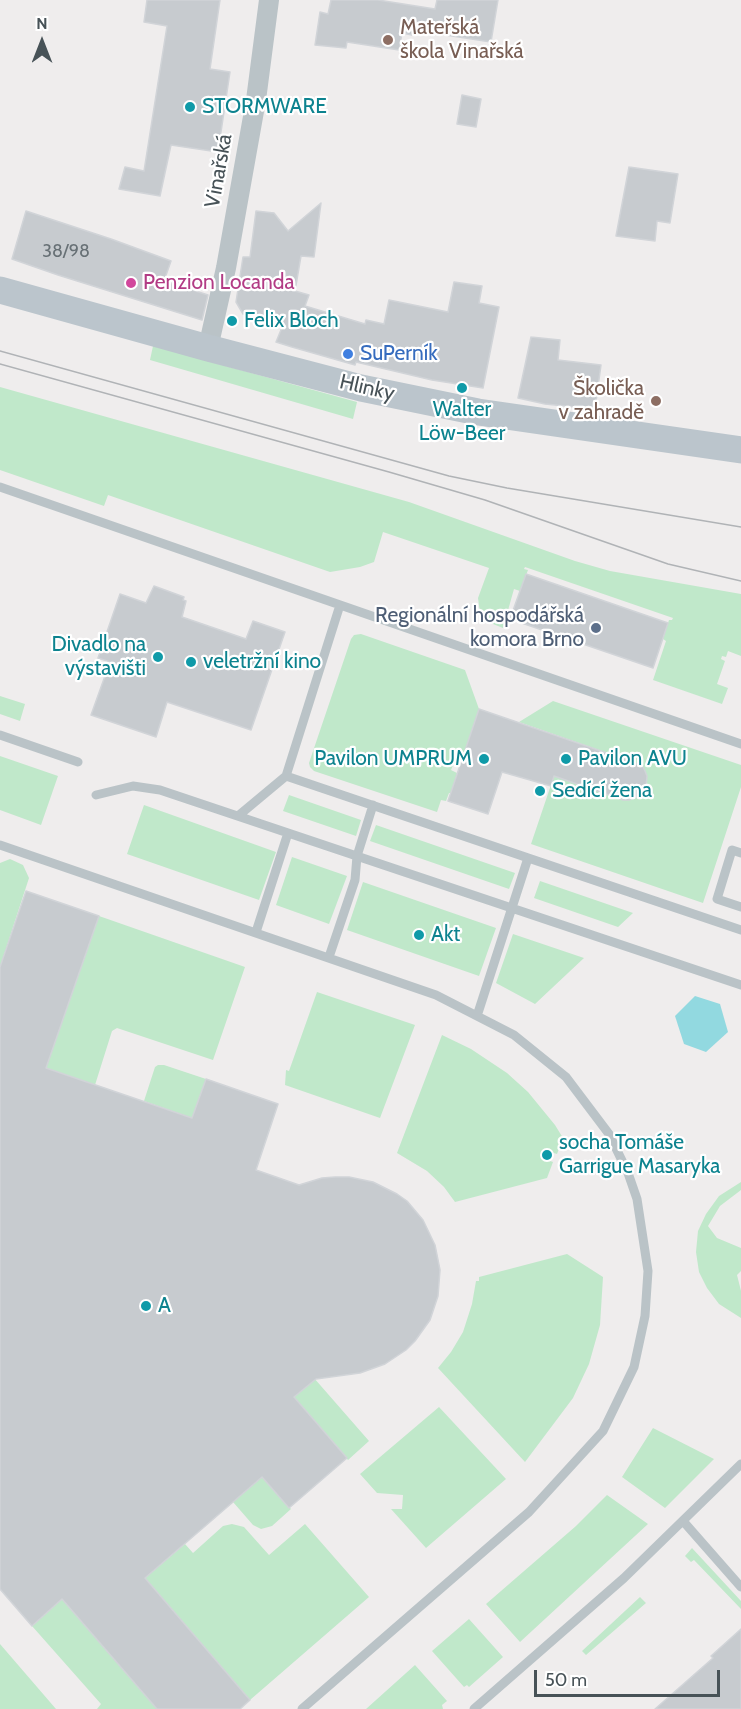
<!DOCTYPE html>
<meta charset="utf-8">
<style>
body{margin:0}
#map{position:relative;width:741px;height:1709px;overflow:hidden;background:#efeded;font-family:Cabin,sans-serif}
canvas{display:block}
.north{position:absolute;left:12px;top:12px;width:60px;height:60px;-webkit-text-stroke:4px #fff;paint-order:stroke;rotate:0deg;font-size:16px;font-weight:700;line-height:24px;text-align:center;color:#475257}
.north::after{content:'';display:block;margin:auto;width:21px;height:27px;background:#475257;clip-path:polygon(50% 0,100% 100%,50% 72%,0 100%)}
.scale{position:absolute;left:534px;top:1670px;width:186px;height:27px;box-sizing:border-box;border:3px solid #475257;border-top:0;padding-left:8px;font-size:18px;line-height:21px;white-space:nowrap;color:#475257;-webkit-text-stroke:4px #fff;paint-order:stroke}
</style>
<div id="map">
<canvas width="741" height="1709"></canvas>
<div class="north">N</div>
<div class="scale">50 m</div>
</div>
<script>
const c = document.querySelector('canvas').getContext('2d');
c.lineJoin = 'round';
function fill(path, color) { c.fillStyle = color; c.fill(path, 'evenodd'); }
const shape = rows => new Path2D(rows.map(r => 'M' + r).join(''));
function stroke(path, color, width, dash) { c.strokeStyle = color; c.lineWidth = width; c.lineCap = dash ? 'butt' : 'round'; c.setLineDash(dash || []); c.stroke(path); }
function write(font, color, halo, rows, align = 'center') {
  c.font = font + ' Cabin,sans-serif'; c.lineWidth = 4.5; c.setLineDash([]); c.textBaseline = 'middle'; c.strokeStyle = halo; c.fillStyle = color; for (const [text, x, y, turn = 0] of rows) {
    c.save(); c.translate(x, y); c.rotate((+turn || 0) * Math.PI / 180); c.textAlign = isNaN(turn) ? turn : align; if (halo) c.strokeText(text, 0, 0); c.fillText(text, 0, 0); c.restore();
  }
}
fill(shape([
 [153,346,357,402,353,419,150,360],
 [0,387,409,502,575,561,610,571,741,594,741,656,728,651,726,657,722,656,721,659,725,661,717,684,728,688,722,704,653,680,666,641,663,639,669,620,672,620,673,618,525,567,524,569,528,570,520,591,514,589,503,628,488,622,480,613,478,598,489,568,383,532,374,562,360,567,330,572,108,495,104,506,0,470],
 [361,634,465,670,479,709,462,761,456,758,451,770,457,773,451,793,449,793,446,801,441,800,437,812,314,771,310,767,309,763,351,639,354,635],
 [0,696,25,704,20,721,0,714],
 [553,701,741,765,741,787,703,903,531,844,554,776,623,800,629,800,640,796,646,787,647,776,639,764,519,722],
 [0,756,58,776,41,825,0,810],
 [289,795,361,820,356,836,283,811],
 [144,805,276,852,259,900,127,854],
 [376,825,515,873,509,889,370,841],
 [292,857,347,876,329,924,276,905],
 [10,859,23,865,29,878,0,967,0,863],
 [540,881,633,913,618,927,534,898],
 [363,882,496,928,479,976,347,930],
 [99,916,245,967,213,1060,117,1028,112,1031,95,1085,46,1068],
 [513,934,584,958,535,1004,496,983],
 [317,992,415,1025,380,1118,285,1085,286,1070,289,1071],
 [442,1035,471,1049,507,1073,528,1092,555,1125,563,1138,557,1154,544,1150,541,1158,553,1162,547,1178,455,1202,444,1187,427,1171,397,1153],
 [158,1065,164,1065,206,1079,192,1118,144,1101,155,1067],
 [741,1182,741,1190,720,1206,708,1226,717,1238,741,1248,741,1271,737,1275,741,1291,741,1318,719,1304,707,1288,699,1272,696,1252,698,1231,706,1214,719,1196],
 [567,1254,603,1277,600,1325,589,1364,573,1398,525,1462,438,1368,451,1352,463,1332,472,1304,476,1281,479,1281,479,1277],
 [314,1378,369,1441,348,1460,294,1397],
 [439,1407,506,1479,426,1548,391,1509,402,1509,403,1495,377,1493,360,1474],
 [653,1428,714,1459,665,1508,622,1477],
 [262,1477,291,1509,272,1526,261,1529,253,1525,233,1502],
 [607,1495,648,1524,520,1642,486,1604,576,1526],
 [232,1524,244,1527,269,1555,305,1524,369,1597,250,1700,145,1578,185,1544,193,1553,223,1526],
 [692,1548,741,1601,741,1609,694,1560,691,1562,685,1556],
 [640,1597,646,1603,586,1655,582,1651],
 [62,1599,157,1709,97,1709,101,1704,32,1626],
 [469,1619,503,1657,469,1687,467,1685,464,1687,432,1651],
 [0,1644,56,1709,0,1709],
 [415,1665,447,1701,442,1705,443,1709,366,1709]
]), '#c0e8ca');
fill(shape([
 [695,996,720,1004,728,1032,706,1052,684,1044,675,1016]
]), '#92d9e0');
const building = shape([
 [147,0,220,0,210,69,230,72,218,152,171,145,160,196,119,189,125,167,144,171,167,26,144,22,147,0],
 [331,0,378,0,435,9,437,0,498,0,491,42,413,30,412,35,402,33,399,50,347,42,346,48,315,45,320,12,328,14,331,0],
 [462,95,481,99,476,127,457,124,462,95],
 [629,167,678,174,670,223,657,221,655,241,616,236,629,167],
 [321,203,314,257,301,256,295,291,309,295,305,306,365,324,366,320,384,324,389,300,448,312,454,282,482,286,479,303,499,307,483,388,432,380,356,362,355,365,292,347,276,342,283,325,243,314,236,302,243,257,250,257,256,211,274,213,288,231,321,203],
 [26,211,111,239,171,261,164,281,208,295,202,320,58,275,12,259,26,211],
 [531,337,560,340,558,360,601,365,595,409,545,404,518,398,531,337],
 [526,574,668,623,653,668,510,619,526,574],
 [154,586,184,597,183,600,186,601,182,617,246,639,253,621,285,632,251,730,167,702,156,737,91,715,110,662,98,658,120,594,146,603,154,586],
 [479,709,633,762,643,767,645,771,647,776,646,787,640,796,629,800,623,800,554,776,551,786,502,772,488,814,448,801,479,709],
 [26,891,99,916,46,1068,192,1118,206,1079,278,1104,256,1170,299,1185,322,1178,335,1177,349,1177,373,1182,397,1194,407,1201,423,1220,435,1245,440,1270,438,1296,430,1320,415,1341,406,1350,385,1364,360,1373,316,1379,294,1397,347,1458,289,1508,262,1477,145,1578,250,1700,240,1709,157,1709,62,1599,32,1626,0,1589,0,967,26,891],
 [741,1629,741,1709,655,1709,713,1658,711,1656,741,1629]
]);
fill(building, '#c7cbcf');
stroke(building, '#d1d4d8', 1.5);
stroke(shape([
 [0,487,741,744],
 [0,735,78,762],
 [286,776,741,930],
 [96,795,133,786,160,790,741,985],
 [238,816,286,776,340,605],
 [0,845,436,995,477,1016,514,1035,566,1077,609,1134,628,1173,637,1199,648,1271,645,1316,634,1367,603,1431,529,1512,302,1709],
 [741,853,732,850,717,899,741,907],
 [256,932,288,833],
 [329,957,355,880,357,856,373,805],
 [477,1016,528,858],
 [683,1521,741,1587],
 [474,1709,624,1578,741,1464]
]), '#bac3c7', 9);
stroke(shape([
 [208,348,226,268,256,100,269,0]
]), '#bac3c7', 20);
stroke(shape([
 [0,290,208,348,361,388,478,412,741,450]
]), '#bbc5cc', 27);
stroke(shape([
 [0,351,449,476,507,488,741,527],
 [0,364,389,472,485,500,668,564,741,581]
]), '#b0b3b6', 1.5);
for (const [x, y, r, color] of [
 [388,40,6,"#8d6e63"],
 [190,107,6,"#0f9aa8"],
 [131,283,6,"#d1479c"],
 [232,321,6,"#0f9aa8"],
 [348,354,6,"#3f7fe0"],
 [462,388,6,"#0f9aa8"],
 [656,401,6,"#8d6e63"],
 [596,628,6,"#5c6f8a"],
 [158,657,6,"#0f9aa8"],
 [191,662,6,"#0f9aa8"],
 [484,759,6,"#0f9aa8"],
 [566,759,6,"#0f9aa8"],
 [540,791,6,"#0f9aa8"],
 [419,935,6,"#0f9aa8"],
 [547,1155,6,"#0f9aa8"],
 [146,1306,6,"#0f9aa8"]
]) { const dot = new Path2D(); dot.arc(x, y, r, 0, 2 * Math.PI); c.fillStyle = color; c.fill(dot); stroke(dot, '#fff', 2); }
write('18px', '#677075', null, [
 ["38/98",66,252]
]);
write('21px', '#785e54', '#fff', [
 ["Mateřská",400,28],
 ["škola Vinařská",400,52],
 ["Školička",644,389,"right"],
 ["v zahradě",644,413,"right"]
], 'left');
write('21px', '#0d838f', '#fff', [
 ["STORMWARE",202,107],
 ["Felix Bloch",244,321],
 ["Walter",462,410,"center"],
 ["Löw-Beer",462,434,"center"],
 ["Divadlo na",146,645,"right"],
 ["výstavišti",146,669,"right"],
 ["veletržní kino",203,662],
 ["Pavilon UMPRUM",472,759,"right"],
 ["Pavilon AVU",578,759],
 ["Sedící žena",552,791],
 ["Akt",431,935],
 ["socha Tomáše",559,1143],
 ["Garrigue Masaryka",559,1167],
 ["A",158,1306]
], 'left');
write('21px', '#475257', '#fff', [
 ["Vinařská",219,171,-80],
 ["Hlinky",367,388,13]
]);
write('21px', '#b23c85', '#fff', [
 ["Penzion Locanda",143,283]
], 'left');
write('21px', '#366cbe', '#fff', [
 ["SuPerník",360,354]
], 'left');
write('21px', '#4e5e75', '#fff', [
 ["Regionální hospodářská",584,616],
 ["komora Brno",584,640]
], 'right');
</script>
